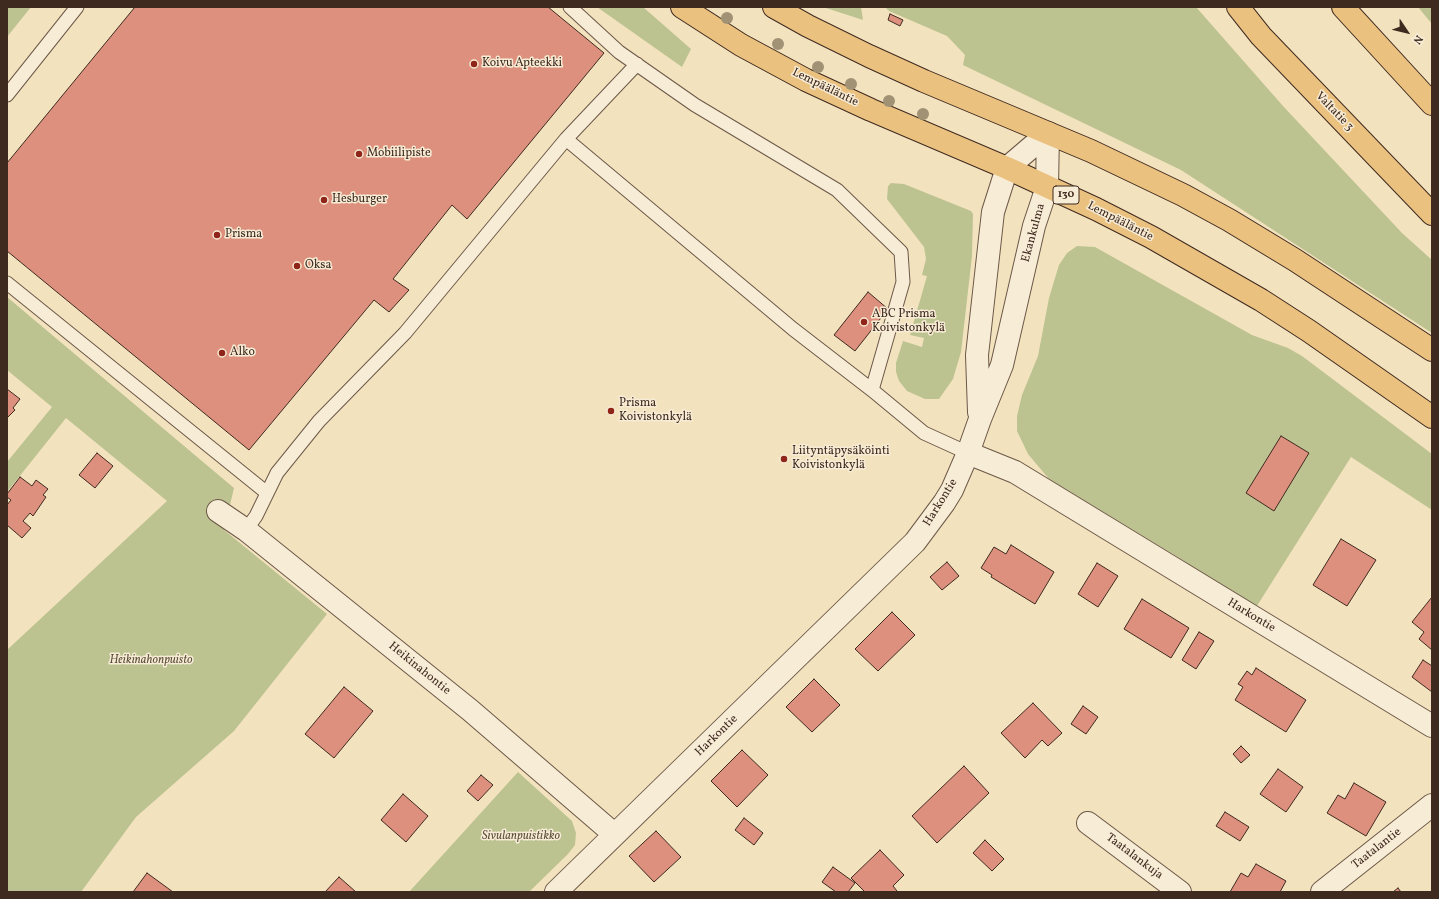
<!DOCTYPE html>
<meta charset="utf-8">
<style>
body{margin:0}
#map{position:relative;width:1439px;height:899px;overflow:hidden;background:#f3e2be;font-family:Vollkorn,serif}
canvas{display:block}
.frame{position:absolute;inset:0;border:8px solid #3f2a20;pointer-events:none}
.north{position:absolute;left:1387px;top:12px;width:40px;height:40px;-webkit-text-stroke:3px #f7ecd5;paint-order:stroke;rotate:125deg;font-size:11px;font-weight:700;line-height:16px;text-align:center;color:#3f2a20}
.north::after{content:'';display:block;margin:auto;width:14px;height:18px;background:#3f2a20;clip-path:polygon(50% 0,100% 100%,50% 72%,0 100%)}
</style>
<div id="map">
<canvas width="1439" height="899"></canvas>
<div class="frame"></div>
<div class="north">N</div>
</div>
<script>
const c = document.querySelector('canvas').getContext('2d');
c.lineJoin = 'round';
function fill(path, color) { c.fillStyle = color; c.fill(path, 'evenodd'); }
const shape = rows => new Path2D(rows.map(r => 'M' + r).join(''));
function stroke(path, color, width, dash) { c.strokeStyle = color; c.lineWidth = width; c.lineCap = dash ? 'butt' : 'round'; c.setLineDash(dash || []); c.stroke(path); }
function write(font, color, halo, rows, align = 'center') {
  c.font = font + ' Vollkorn,serif'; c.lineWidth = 3; c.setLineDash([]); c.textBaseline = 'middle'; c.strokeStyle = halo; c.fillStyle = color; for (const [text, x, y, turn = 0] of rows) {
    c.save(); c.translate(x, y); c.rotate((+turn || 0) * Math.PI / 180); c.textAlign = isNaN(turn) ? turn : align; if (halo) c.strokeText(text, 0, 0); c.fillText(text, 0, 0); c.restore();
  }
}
fill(shape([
 [7,7,31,7,7,37],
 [597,7,643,7,691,49,682,67],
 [823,7,861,7,863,20],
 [885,7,1196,7,1283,106,1402,233,1432,260,1432,333,1181,170,963,65,965,55,947,36,889,11],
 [1418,7,1432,7,1432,24],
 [891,183,904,184,971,211,973,214,972,256,961,352,953,379,939,399,925,399,907,391,899,381,896,372,896,363,903,341,922,347,924,338,910,335,927,276,922,275,926,259,924,247,887,199,888,186],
 [1077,246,1095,247,1252,335,1288,348,1302,356,1432,454,1432,510,1351,457,1255,609,1178,557,1049,479,1028,454,1017,431,1017,416,1022,395,1038,356,1049,298,1059,265,1067,253],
 [7,297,234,488,224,530,327,614,234,731,136,817,81,892,7,892,7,650,167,501,66,418,7,492,7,462,52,407,7,370],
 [518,772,572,821,576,833,575,845,568,854,529,892,409,892]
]), '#bcc391');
const building = shape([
 [135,7,548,7,604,53,467,219,452,205,393,279,409,290,389,312,374,300,249,450,7,251,7,163,135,7],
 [890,14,903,20,900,26,888,20,890,14],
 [868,292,888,309,855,351,834,335,868,292],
 [7,389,20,399,13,408,15,410,8,417,7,416,7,389],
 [1281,436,1309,453,1274,511,1246,493,1281,436],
 [97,453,113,466,95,488,79,475,97,453],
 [20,477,32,486,36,480,48,489,43,495,46,497,33,516,30,513,23,521,31,528,22,538,7,525,7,505,11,500,7,497,7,494,20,477],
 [1341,539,1376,560,1347,606,1313,585,1341,539],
 [1011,545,1054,572,1035,604,991,577,992,575,981,568,994,547,1006,554,1011,545],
 [947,562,959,576,942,590,930,577,947,562],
 [1097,563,1118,576,1098,607,1078,594,1097,563],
 [1432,597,1432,650,1419,639,1424,632,1412,622,1432,597],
 [1142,599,1189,628,1171,658,1124,629,1142,599],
 [892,612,915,635,878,671,855,649,892,612],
 [1199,632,1214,641,1196,669,1182,660,1199,632],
 [1423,660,1432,666,1432,692,1412,677,1423,660],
 [1256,668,1306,700,1286,732,1235,700,1243,687,1238,684,1247,671,1252,675,1256,668],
 [814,679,840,705,812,732,786,707,814,679],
 [344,687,373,711,334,758,305,734,344,687],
 [1033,703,1062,733,1048,746,1042,740,1025,758,1001,733,1033,703],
 [1083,706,1098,717,1086,734,1071,724,1083,706],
 [1241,746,1250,755,1241,763,1233,754,1241,746],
 [742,750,768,775,737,807,711,781,742,750],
 [964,766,989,793,937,843,912,816,964,766],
 [1278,769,1303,787,1286,812,1260,794,1278,769],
 [481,775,493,785,478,801,467,791,481,775],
 [1354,783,1386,802,1366,836,1327,813,1338,795,1345,799,1354,783],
 [403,794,428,816,406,842,381,820,403,794],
 [1225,812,1249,827,1240,841,1216,826,1225,812],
 [744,818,763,833,754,845,735,830,744,818],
 [656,831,681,857,654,882,629,856,656,831],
 [985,840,1004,859,992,871,973,853,985,840],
 [880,850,904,875,893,886,897,891,896,892,865,892,851,878,880,850],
 [1256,864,1286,881,1280,892,1230,892,1241,873,1248,877,1256,864],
 [833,867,855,883,848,892,836,892,822,882,833,867],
 [147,873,173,892,133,892,147,873],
 [339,877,356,892,325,892,339,877],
 [1398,888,1401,892,1393,892,1398,888]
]);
fill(building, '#dd907d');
stroke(building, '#3f2a20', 1);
const lane = shape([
 [570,7,619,52,695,105,837,190,901,252,903,282,872,390],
 [7,95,77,7],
 [566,139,793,329,872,390,924,433,968,453],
 [7,283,267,493],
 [246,530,256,516,277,473,319,421,405,333,566,139,637,64]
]);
const street = shape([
 [979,412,977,355,993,212,1007,168,1048,133],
 [968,453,1015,472,1432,726],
 [218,511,246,530,470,710,614,834],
 [1088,823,1180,892],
 [556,892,915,542,944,503,952,490,968,453,980,419,1002,365,1034,226,1047,187,1048,133],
 [1322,892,1432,805]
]);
const primary = shape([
 [682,7,741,45,806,80,871,110,1007,168,1096,209,1151,237,1261,300,1309,331,1432,417],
 [774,7,808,26,869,56,924,81,1091,151,1183,195,1229,220,1295,260,1432,350]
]);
const highway = shape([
 [1238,7,1261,36,1432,214],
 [1343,7,1432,104]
]);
stroke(lane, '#6c5848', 15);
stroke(street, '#6c5848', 24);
stroke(primary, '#3f2a20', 24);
stroke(highway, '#3f2a20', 24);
stroke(lane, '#f7ecd5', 13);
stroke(street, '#f7ecd5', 22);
stroke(primary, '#eac17f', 22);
stroke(highway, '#eac17f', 22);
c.fillStyle = '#a19276';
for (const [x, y] of [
 [727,18],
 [778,44],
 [818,67],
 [851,84],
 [889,101],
 [923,114]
]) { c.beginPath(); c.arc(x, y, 6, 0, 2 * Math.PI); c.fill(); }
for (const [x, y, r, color] of [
 [474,64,4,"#8f2418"],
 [359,154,4,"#8f2418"],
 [324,200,4,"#8f2418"],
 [217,235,4,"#8f2418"],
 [297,266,4,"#8f2418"],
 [864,322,4,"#8f2418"],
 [222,353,4,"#8f2418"],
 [611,411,4,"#8f2418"],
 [784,459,4,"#8f2418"]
]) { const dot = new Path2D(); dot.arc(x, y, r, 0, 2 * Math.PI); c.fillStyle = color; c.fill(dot); stroke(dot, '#f7ecd5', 1.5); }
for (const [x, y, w] of [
 [1066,195,26]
]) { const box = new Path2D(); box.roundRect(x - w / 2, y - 9, w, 18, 3); c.fillStyle = '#f7ecd5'; c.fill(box); stroke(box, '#3f2a20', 1); }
write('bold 11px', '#3f2a20', null, [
 ["130",1066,195]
]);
write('12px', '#3f2a20', '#f7ecd5', [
 ["Koivu Apteekki",482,64],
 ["Mobiilipiste",367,154],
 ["Hesburger",332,200],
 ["Prisma",225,235],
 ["Oksa",305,266],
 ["ABC Prisma",872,315],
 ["Koivistonkylä",872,329],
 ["Alko",230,353],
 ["Prisma",619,404],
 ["Koivistonkylä",619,418],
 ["Liityntäpysäköinti",792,452],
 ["Koivistonkylä",792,466]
], 'left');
write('12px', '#3f2a20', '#f7ecd5', [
 ["Lempääläntie",825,88,26],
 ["Valtatie 3",1334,112,46],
 ["Lempääläntie",1120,222,27],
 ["Ekankulma",1034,233,-75],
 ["Harkontie",941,503,-58],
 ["Harkontie",1251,616,31],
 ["Heikinahontie",419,669,39],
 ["Harkontie",717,736,-44],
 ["Taatalantie",1377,849,-38],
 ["Taatalankuja",1134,857,37]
]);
write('italic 12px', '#5e503c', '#f7ecd5', [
 ["Heikinahonpuisto",151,661],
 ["Sivulanpuistikko",521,837]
]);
</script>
